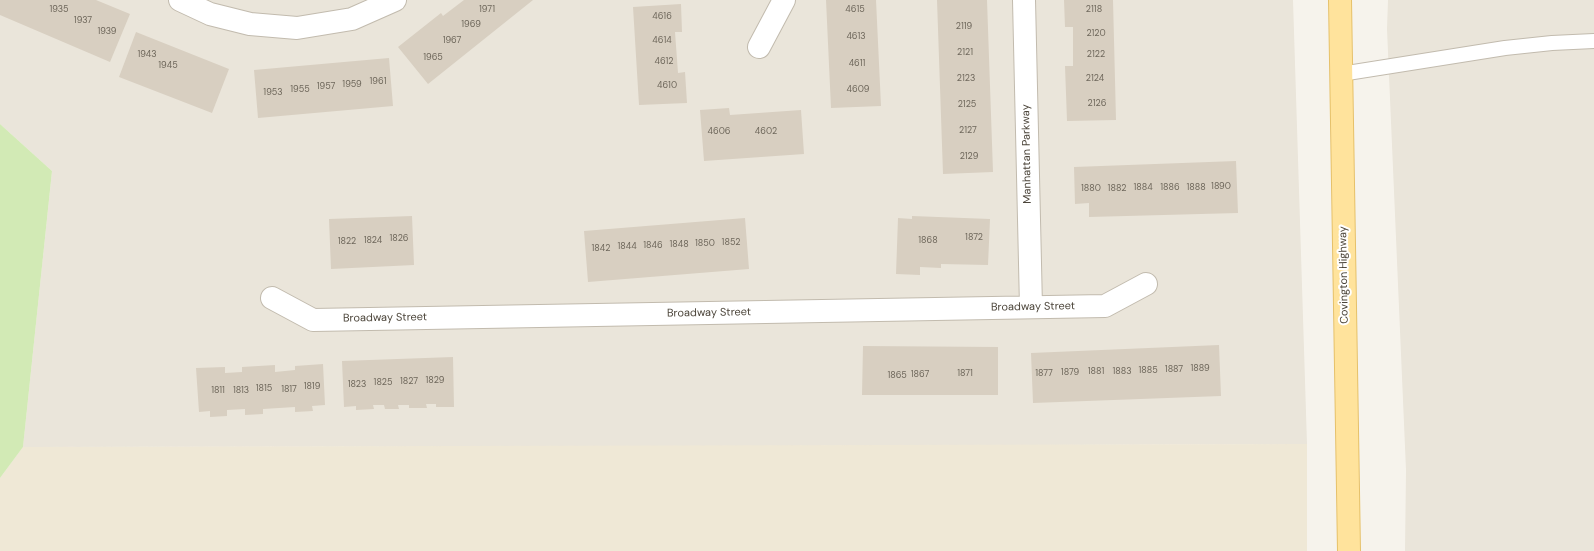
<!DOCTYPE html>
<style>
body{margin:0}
canvas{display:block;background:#f6f3ec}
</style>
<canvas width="1594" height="551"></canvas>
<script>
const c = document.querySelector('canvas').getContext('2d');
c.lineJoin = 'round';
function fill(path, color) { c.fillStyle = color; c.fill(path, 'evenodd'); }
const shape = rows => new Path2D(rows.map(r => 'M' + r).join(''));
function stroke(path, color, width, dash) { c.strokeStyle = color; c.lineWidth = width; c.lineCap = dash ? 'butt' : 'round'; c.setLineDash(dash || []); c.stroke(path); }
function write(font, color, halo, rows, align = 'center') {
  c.font = font + ' "DM Sans",sans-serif'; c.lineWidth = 4; c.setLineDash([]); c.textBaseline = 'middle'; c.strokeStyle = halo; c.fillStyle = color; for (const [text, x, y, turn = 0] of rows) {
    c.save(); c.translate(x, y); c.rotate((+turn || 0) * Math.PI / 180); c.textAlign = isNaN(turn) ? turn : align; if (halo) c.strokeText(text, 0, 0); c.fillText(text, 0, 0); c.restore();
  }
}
fill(shape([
 [0,0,1293,0,1307,444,784,446,23,447,52,171,0,124],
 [1388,0,1594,0,1594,551,1405,551,1406,470,1387,29]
]), '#eae5da');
fill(shape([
 [1307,444,1307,551,0,551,0,478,23,447]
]), '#efe8d6');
fill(shape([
 [0,124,52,171,23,447,0,478]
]), '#d2eab5');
fill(shape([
 [0,0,96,0,130,14,110,62,0,15],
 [464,0,533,0,428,84,398,47,441,13,443,16],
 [826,0,876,0,881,106,831,108],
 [937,0,987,0,993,172,943,174],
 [1064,0,1113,0,1116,120,1067,121,1065,66,1073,66,1073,27,1065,27],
 [681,4,682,32,675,32,678,73,685,72,687,103,639,105,633,7],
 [136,32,229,69,212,113,119,77],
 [389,58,393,106,258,118,254,70],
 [729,108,730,115,801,110,804,154,704,161,700,110],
 [1236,161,1238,213,1089,217,1089,203,1075,204,1074,167],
 [412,216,414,265,331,269,329,219],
 [912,216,990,219,988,265,941,264,941,268,920,267,920,275,896,274,898,218,912,219],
 [745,218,749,269,588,282,584,231],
 [1219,345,1221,396,1033,403,1031,353],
 [863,346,998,347,998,395,862,395],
 [453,357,454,407,436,407,436,404,426,404,427,408,409,408,409,405,398,405,399,409,385,409,384,405,373,405,374,409,356,410,356,406,344,407,342,361],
 [323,364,325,405,312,406,313,411,295,412,295,407,263,409,263,414,245,415,245,409,227,410,227,416,210,417,210,411,199,412,196,368,225,367,225,373,242,372,242,367,275,365,275,372,295,370,295,366]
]), '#d8cfc1');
const service = shape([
 [1341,74,1505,48,1552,43,1594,41]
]);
const minor = shape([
 [180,0,210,14,250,24,297,28,352,19,395,0],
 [1024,0,1031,307],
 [759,47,784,0],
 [272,298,313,320,1105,306,1146,284]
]);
const primary = shape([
 [1340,0,1349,551]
]);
stroke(service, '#c2bbae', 16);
stroke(minor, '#c2bbae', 24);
stroke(primary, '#e6c16a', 24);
stroke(service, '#fff', 14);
stroke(minor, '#fff', 22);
stroke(primary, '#ffe39c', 22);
write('9px', '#6e675b', null, [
 ["1935",59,10],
 ["1971",487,10],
 ["4615",855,10],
 ["2118",1094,10],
 ["4616",662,17],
 ["1937",83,21],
 ["1969",471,25],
 ["2119",964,27],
 ["1939",107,32],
 ["2120",1096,34],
 ["4613",856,37],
 ["1967",452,41],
 ["4614",662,41],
 ["2121",965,53],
 ["1943",147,55],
 ["2122",1096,55],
 ["1965",433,58],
 ["4612",664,62],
 ["4611",857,64],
 ["1945",168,66],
 ["2123",966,79],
 ["2124",1095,79],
 ["1961",378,82],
 ["1959",352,85],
 ["4610",667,86],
 ["1957",326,87],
 ["1955",300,90],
 ["4609",858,90],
 ["1953",273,93],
 ["2126",1097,104],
 ["2125",967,105],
 ["2127",968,131],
 ["4606",719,132],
 ["4602",766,132],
 ["2129",969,157],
 ["1890",1221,187],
 ["1884",1143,188],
 ["1886",1170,188],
 ["1888",1196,188],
 ["1880",1091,189],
 ["1882",1117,189],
 ["1872",974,238],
 ["1826",399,239],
 ["1824",373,241],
 ["1868",928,241],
 ["1822",347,242],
 ["1852",731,243],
 ["1850",705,244],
 ["1848",679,245],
 ["1846",653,246],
 ["1844",627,247],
 ["1842",601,249],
 ["1889",1200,369],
 ["1887",1174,370],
 ["1885",1148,371],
 ["1881",1096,372],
 ["1883",1122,372],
 ["1879",1070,373],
 ["1871",965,374],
 ["1877",1044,374],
 ["1867",920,375],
 ["1865",897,376],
 ["1829",435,381],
 ["1827",409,382],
 ["1825",383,383],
 ["1823",357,385],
 ["1819",312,387],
 ["1815",264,389],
 ["1817",289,390],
 ["1811",218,391],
 ["1813",241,391]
]);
write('11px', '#4b4439', '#fff', [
 ["Manhattan Parkway",1027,154,-91],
 ["Covington Highway",1344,275,-91],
 ["Broadway Street",1033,307,-1],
 ["Broadway Street",709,313,-1],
 ["Broadway Street",385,318,-1]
]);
</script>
